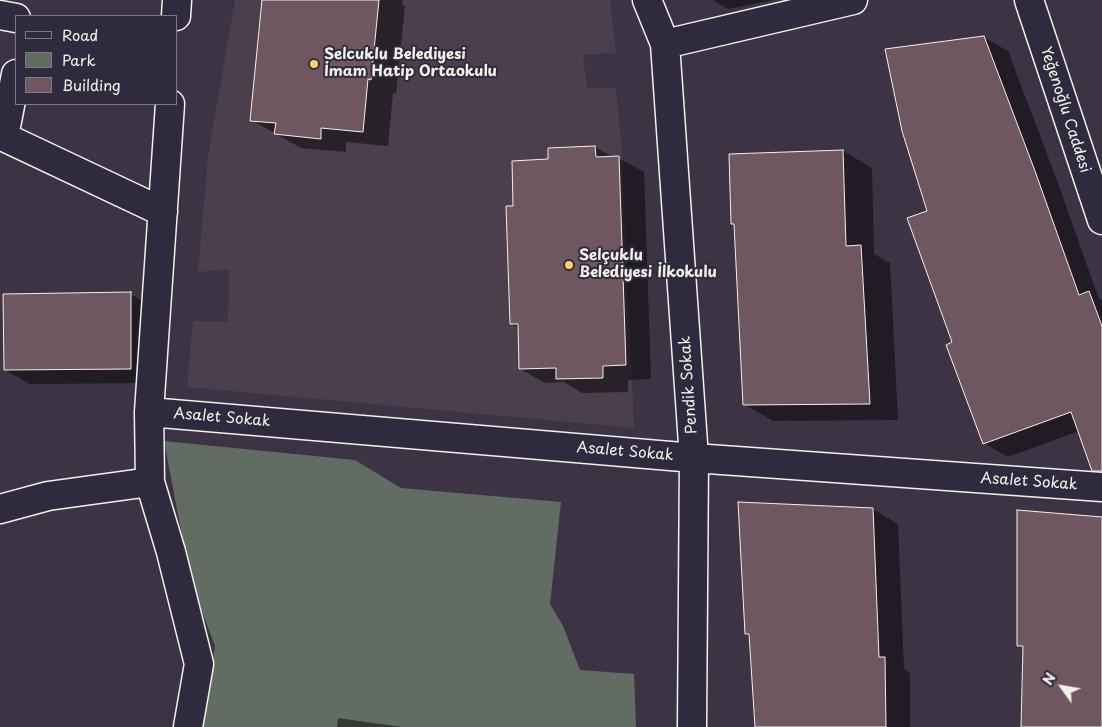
<!DOCTYPE html>
<meta charset="utf-8">
<style>
body{margin:0}
#map{position:relative;width:1102px;height:727px;overflow:hidden;background:#3c3344;font-family:"Playpen Sans",sans-serif}
canvas{display:block}
.legend{position:absolute;left:15px;top:15px;width:162px;height:90px;box-sizing:border-box;background:#2f2a3d;border:1px solid #7e7a81;margin:0;padding:6px 9px;list-style:none;font-size:15px;color:#f4f1e8}
.legend li{display:flex;align-items:center;gap:10px;height:25px}
.legend b{width:25px;border:1px solid #7e7a81}
.north{position:absolute;left:1037px;top:662px;width:50px;height:50px;-webkit-text-stroke:4px #2f2a3d;paint-order:stroke;rotate:302deg;font-size:14px;font-weight:700;line-height:20px;text-align:center;color:#f4f1e8}
.north::after{content:'';display:block;margin:auto;width:18px;height:22px;background:#f4f1e8;clip-path:polygon(50% 0,100% 100%,50% 72%,0 100%)}
</style>
<div id="map">
<canvas width="1102" height="727"></canvas>
<ul class="legend">
<li><b style="height:6px;background:#2f2a3d"></b>Road</li>
<li><b style="height:14px;background:#616d62"></b>Park</li>
<li><b style="height:14px;background:#6f5762"></b>Building</li>
</ul>
<div class="north">N</div>
</div>
<script>
const ctx = document.querySelector('canvas').getContext('2d');
ctx.lineJoin = 'round';
function paint(path, color) { ctx.fillStyle = color; ctx.fill(path, 'evenodd'); }
const toPath = rows => new Path2D(rows.map(r => 'M' + r).join(''));
function trace(path, color, width, dash) { ctx.strokeStyle = color; ctx.lineWidth = width; ctx.lineCap = dash ? 'butt' : 'round'; ctx.setLineDash(dash || []); ctx.stroke(path); }
function label(font, color, halo, rows, align = 'center') {
  ctx.font = font + ' "Playpen Sans",sans-serif'; ctx.lineWidth = 4; ctx.setLineDash([]); ctx.textBaseline = 'middle'; ctx.strokeStyle = halo; ctx.fillStyle = color; for (const [text, x, y, turn = 0] of rows) {
    ctx.save(); ctx.translate(x, y); ctx.rotate((+turn || 0) * Math.PI / 180); ctx.textAlign = isNaN(turn) ? turn : align; if (halo) ctx.strokeText(text, 0, 0); ctx.fillText(text, 0, 0); ctx.restore();
  }
}
paint(toPath([
 [235,0,610,0,616,53,583,55,587,88,616,88,622,155,634,428,187,387,193,321,228,322,229,269,198,272,208,156]
]), '#4b3e4d');
paint(toPath([
 [164,441,355,460,401,488,561,502,550,604,563,626,580,670,634,674,636,727,203,727,215,646,191,583]
]), '#616d62');
paint(toPath([
 [263,0,403,0,402,5,405,6,396,94,393,93,388,146,346,142,346,152,301,148,251,120],
 [713,0,773,0,728,9],
 [983,37,1008,51,1059,186,1099,299,1102,300,1102,453,1079,431,1008,457,984,443,954,343,928,211],
 [595,147,614,158,618,158,644,172,651,379,628,380,628,392,582,393,564,382,545,383,520,369,519,328,511,324,515,207,550,160],
 [843,151,872,168,874,254,890,263,898,420,773,421,744,404,735,225],
 [130,294,156,308,156,383,30,384,5,370],
 [873,509,898,524,904,669,910,673,910,727,756,727,750,636,746,634],
 [338,718,402,727,337,727]
]), '#0007');
const building = toPath([
 [262,0,379,0,371,80,368,79,363,132,321,128,321,139,274,134,276,123,250,121,262,0],
 [984,36,1035,171,1079,295,1089,291,1102,326,1102,471,1092,471,1071,412,983,444,946,345,952,342,907,218,927,211,902,131,885,49,984,36],
 [595,146,596,157,619,156,626,365,603,366,603,378,556,379,556,368,519,369,518,324,510,324,506,206,513,206,512,161,548,159,548,148,595,146],
 [843,150,846,246,861,245,870,404,743,405,734,224,731,224,729,154,843,150],
 [131,292,131,369,4,370,3,294,131,292],
 [738,502,873,508,879,657,885,657,886,727,755,727,749,634,745,634,738,502],
 [1017,510,1102,517,1102,727,1021,727,1023,646,1017,646,1017,510]
]);
paint(building, '#6f5762');
trace(building, '#f4f1e8', 1);
const minor = toPath([
 [647,0,665,44,694,458,692,727],
 [0,15,16,18],
 [176,16,177,0],
 [665,44,853,0],
 [16,74,4,137,163,212],
 [170,104,149,412,150,482,171,552,199,664,188,727],
 [149,412,694,458,1102,487],
 [0,509,48,496,150,482]
]);
const tertiary = toPath([
 [1029,0,1102,220]
]);
trace(minor, '#f4f1e8', 31);
trace(tertiary, '#f4f1e8', 31);
trace(minor, '#2f2a3d', 28);
trace(tertiary, '#2f2a3d', 28);
for (const [x, y, r, color] of [
 [314,64,5,"#ffd166"],
 [569,265,5,"#ffd166"]
]) { const dot = new Path2D(); dot.arc(x, y, r, 0, 2 * Math.PI); ctx.fillStyle = color; ctx.fill(dot); trace(dot, '#2f2a3d', 2); }
label('bold 15px', '#f4f1e8', '#2f2a3d', [
 ["Selcuklu Belediyesi",324,55],
 ["İmam Hatip Ortaokulu",324,72],
 ["Selçuklu",579,256],
 ["Belediyesi İlkokulu",579,273]
], 'left');
label('15px', '#f4f1e8', '#2f2a3d', [
 ["Yeğenoğlu Caddesi",1065,110,72],
 ["Pendik Sokak",689,385,-94],
 ["Asalet Sokak",222,418,5],
 ["Asalet Sokak",625,452,5],
 ["Asalet Sokak",1029,482,4]
]);
</script>
